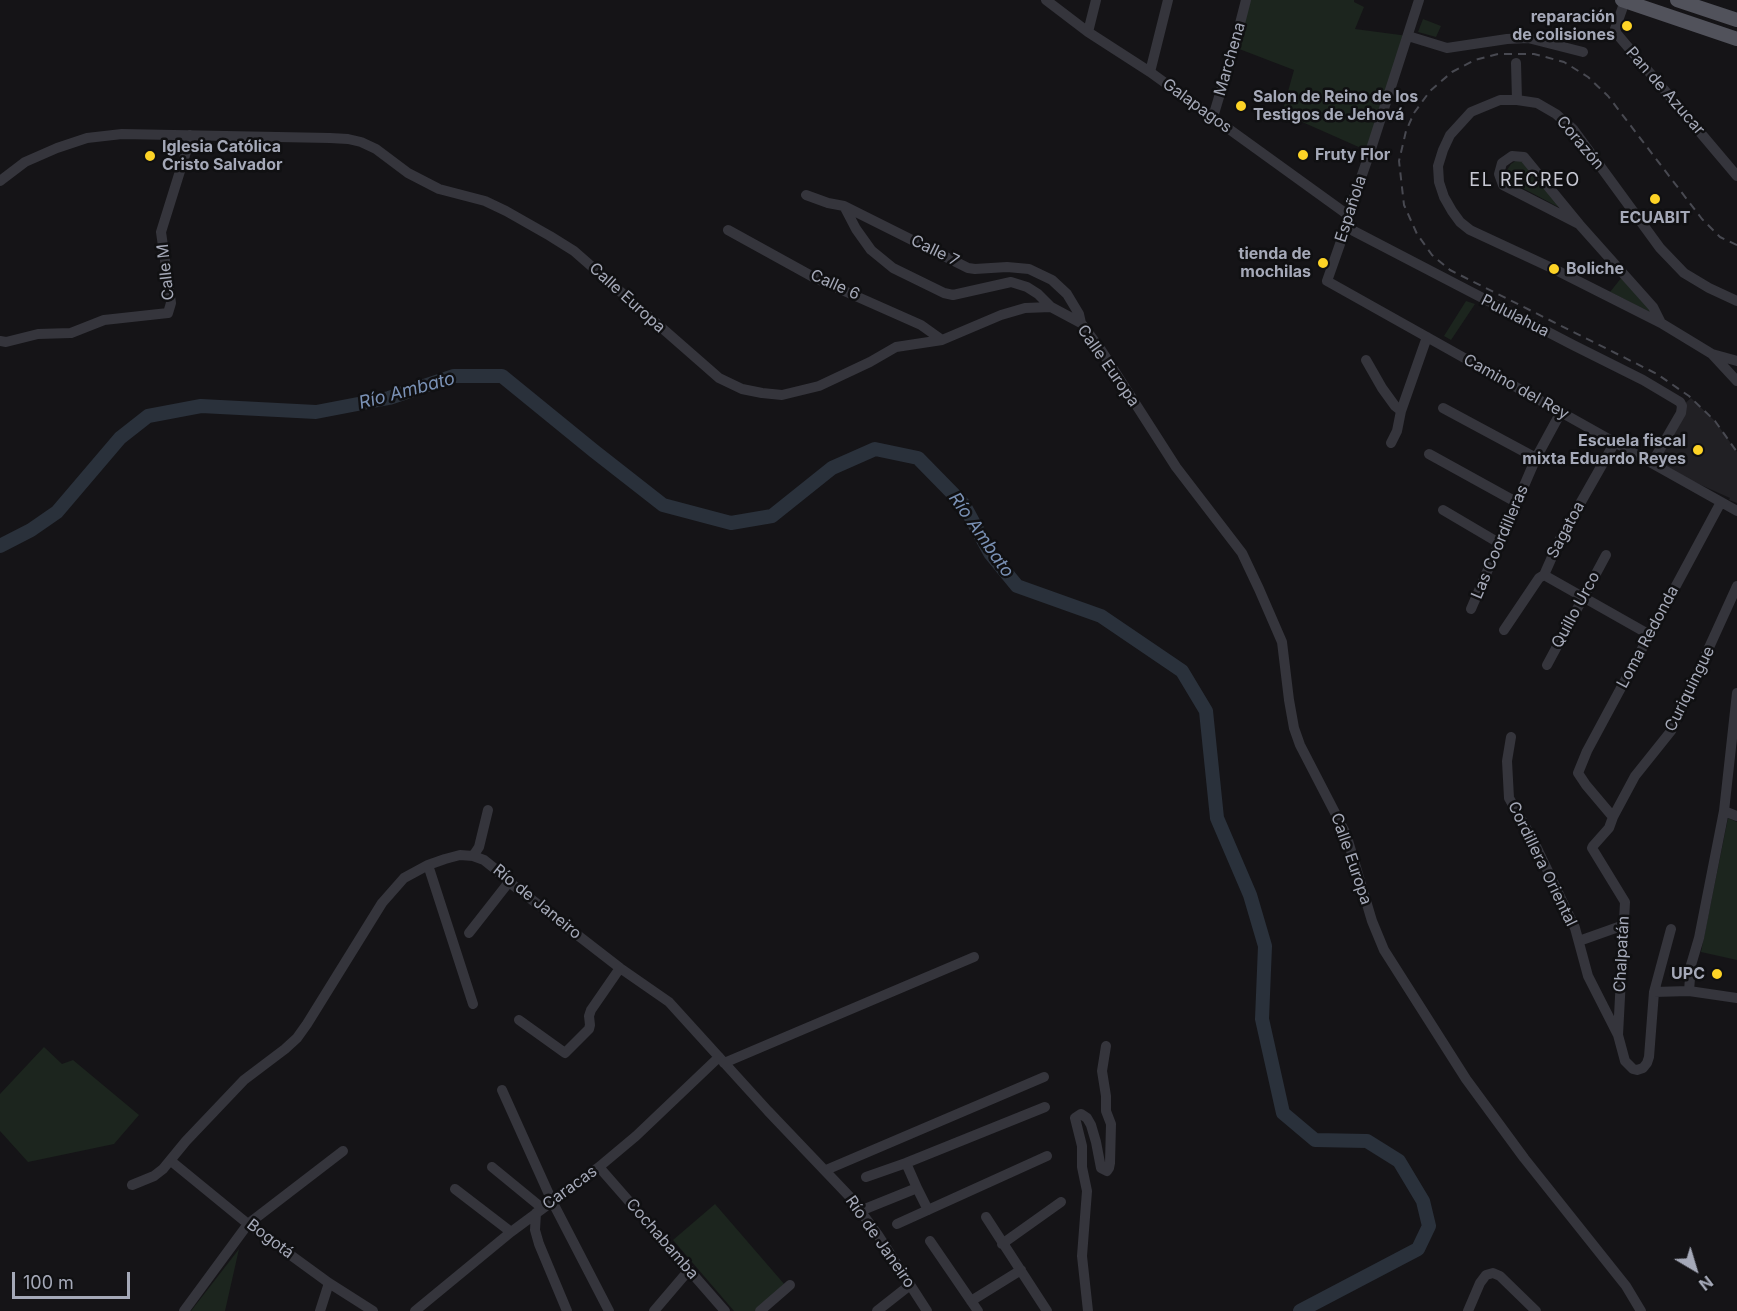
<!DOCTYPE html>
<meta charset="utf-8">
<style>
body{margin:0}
#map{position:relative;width:1737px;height:1311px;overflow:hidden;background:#151417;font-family:Inter,sans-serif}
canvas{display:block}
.north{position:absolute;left:1665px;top:1239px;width:60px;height:60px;-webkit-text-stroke:4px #101012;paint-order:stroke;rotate:142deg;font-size:16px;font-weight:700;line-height:24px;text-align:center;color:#a5a9b8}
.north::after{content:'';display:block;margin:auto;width:21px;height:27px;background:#a5a9b8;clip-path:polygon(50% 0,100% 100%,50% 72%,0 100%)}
.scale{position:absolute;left:12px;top:1272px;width:118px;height:27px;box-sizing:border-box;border:3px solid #a5a9b8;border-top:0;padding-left:8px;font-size:18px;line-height:21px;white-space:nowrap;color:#a5a9b8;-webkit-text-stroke:4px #101012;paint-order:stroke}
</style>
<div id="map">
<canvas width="1737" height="1311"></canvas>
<div class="north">N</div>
<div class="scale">100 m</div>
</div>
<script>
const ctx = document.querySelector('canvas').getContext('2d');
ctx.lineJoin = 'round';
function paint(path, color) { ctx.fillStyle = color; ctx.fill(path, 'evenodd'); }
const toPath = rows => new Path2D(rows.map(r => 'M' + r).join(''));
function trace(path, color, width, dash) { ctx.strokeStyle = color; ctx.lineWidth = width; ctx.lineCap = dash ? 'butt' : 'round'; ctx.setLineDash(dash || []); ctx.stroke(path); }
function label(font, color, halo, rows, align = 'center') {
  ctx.font = font + ' Inter,sans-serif'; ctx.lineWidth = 5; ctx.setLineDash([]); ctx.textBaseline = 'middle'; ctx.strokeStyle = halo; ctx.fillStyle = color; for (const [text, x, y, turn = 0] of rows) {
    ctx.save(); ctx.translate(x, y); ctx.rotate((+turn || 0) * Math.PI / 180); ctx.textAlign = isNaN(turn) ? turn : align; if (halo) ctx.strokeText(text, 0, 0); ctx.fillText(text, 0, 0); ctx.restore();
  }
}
paint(toPath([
 [1691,398,1715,421,1737,452,1737,503,1729,500,1730,498,1652,463,1682,406]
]), '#212024');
paint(toPath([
 [1247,0,1354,0,1354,2,1364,7,1355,29,1408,36,1370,152,1282,113,1294,70,1234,47],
 [1423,19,1441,26,1436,37,1418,32],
 [1517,160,1524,162,1564,210,1511,182,1508,178,1507,170,1511,164],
 [1622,277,1652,310,1650,312,1610,292],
 [1466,301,1475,304,1451,340,1444,336],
 [1728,818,1737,822,1737,960,1701,952],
 [44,1047,62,1064,73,1060,139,1115,114,1144,28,1162,0,1131,0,1094],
 [715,1204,785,1285,755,1311,734,1311,673,1240],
 [239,1249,225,1311,191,1311]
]), '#1c251e');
trace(toPath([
 [0,546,31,530,57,512,120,438,148,416,201,406,316,412,389,398,454,376,502,376,594,451,663,505,731,523,772,516,832,468,875,449,918,458,964,505,990,553,1017,586,1101,616,1182,671,1206,711,1217,818,1250,895,1265,946,1262,1019,1283,1113,1315,1140,1367,1141,1399,1161,1423,1201,1429,1226,1418,1249,1300,1311]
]), '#2a313b', 14);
trace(toPath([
 [1046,0,1088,32,1150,72,1348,215],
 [1419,0,1370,152,1348,215,1346,227,1327,281,1737,511],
 [1625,1,1615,29,1617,34,1737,176],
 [1088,32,1096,0],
 [1408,36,1447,48,1507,39,1528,38,1583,52],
 [1516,63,1517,100],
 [1150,72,1168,0],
 [1213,117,1234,47,1246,0],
 [0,181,25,162,57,148,87,138,122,134,330,138,348,139,361,142,376,149,408,173,439,189,485,201,506,211,550,236,574,251,719,378,742,389,762,393,782,395,819,386,870,362,896,347,942,340,1001,315,1025,308,1051,307,1081,323,1101,350,1176,467,1242,553,1259,589,1282,642,1289,700,1294,728,1300,745,1346,834,1372,921,1384,950,1466,1079,1524,1158,1626,1286,1641,1311],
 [806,195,828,203,844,206,968,268,975,269,1007,267,1029,269,1052,280,1067,294,1079,314,1081,323],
 [844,206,856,229,871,250,893,268,944,293,953,295,1011,282,1027,287,1038,294,1051,307],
 [1579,224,1524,157,1512,156,1502,163,1499,174,1503,185,1579,224,1653,307,1661,323],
 [1346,227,1573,345,1643,380,1680,402,1682,406,1681,413,1652,463],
 [728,230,815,278,921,325,942,340],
 [1737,301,1709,288,1684,273,1660,248,1573,129,1556,114,1537,103,1517,100,1500,100,1471,112,1450,135,1443,150,1438,166,1439,182,1444,197,1452,211,1460,222,1470,230,1554,269,1661,323,1712,354,1737,361],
 [0,341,6,342,38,334,71,333,104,320,168,313,171,303,161,232,186,152,190,135],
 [1712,354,1737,381],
 [1366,360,1382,388,1395,406,1401,411,1427,337],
 [1443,408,1536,458],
 [1391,443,1397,431,1401,411],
 [1429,454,1516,502],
 [1443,510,1499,543],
 [1544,575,1650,635],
 [1471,609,1536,458,1561,412],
 [1504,630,1539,578,1544,575,1560,539,1615,442],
 [1547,665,1606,555],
 [1511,737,1507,761,1509,798,1534,842,1575,928,1588,976,1618,1035,1625,1061,1633,1069,1637,1070,1643,1068,1647,1063,1649,1057,1654,992,1671,929],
 [1724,811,1737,816],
 [1613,817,1586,785,1578,773,1587,751,1721,502],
 [473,856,479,847,488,810],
 [428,865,473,1004],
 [469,933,509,882],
 [1579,941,1624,925],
 [1689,991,1691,965,1699,938,1724,811,1737,693],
 [1654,992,1689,991,1737,998],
 [519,1020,565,1053,589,1029,590,1025,589,1016,591,1010,620,968],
 [1618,1035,1625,902,1592,848,1593,846,1609,828,1613,817,1635,776,1671,731,1737,586],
 [724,1063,974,957],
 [502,1090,552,1201,609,1311],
 [171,1161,248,1224,329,1283,373,1311],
 [492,1167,542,1208],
 [599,1167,725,1311],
 [826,1170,1044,1077],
 [866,1177,906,1163,1045,1107],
 [132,1185,154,1176,163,1169,186,1141,244,1080,285,1049,297,1038,307,1024,382,903,404,878,428,865,445,859,460,855,473,856,484,860,494,868,509,882,620,968,669,1002,768,1111,850,1197,878,1235,927,1311],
 [917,1188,928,1210],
 [455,1189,511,1232],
 [860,1211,917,1188,906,1163],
 [536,1213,535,1230,539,1244,567,1311],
 [986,1217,1047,1311],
 [897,1224,1047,1156],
 [930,1241,978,1311],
 [1002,1244,1061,1202],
 [971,1301,1021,1270],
 [184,1311,248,1224,343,1151],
 [320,1311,329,1283],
 [415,1311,511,1232,599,1167,636,1136,719,1057],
 [654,1311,689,1270],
 [760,1311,790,1285],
 [877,1311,910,1285],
 [1088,1311,1082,1256,1087,1191,1082,1167,1082,1146,1075,1118,1081,1114,1087,1118,1091,1125,1096,1142,1101,1168,1107,1171,1109,1168,1110,1163,1111,1124,1106,1111,1106,1096,1102,1071,1106,1046],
 [1468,1311,1480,1283,1486,1275,1493,1273,1500,1276,1536,1311]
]), '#35353c', 10);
trace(toPath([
 [1622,0,1737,39],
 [1677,0,1737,20]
]), '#51525b', 14);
trace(toPath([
 [1737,245,1720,237,1702,219,1608,96,1588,77,1564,62,1534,54,1498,54,1475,60,1452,72,1430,91,1414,113,1406,131,1399,161,1404,205,1417,234,1432,255,1450,270,1657,374,1689,396,1715,421,1737,452]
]), '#484951', 2, [8, 6]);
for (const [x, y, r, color] of [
 [1627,26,6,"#fdd326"],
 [1241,106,6,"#fdd326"],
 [1303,155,6,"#fdd326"],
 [150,156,6,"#fdd326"],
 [1655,199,6,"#fdd326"],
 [1323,263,6,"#fdd326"],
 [1554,269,6,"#fdd326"],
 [1698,450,6,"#fdd326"],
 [1717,974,6,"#fdd326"]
]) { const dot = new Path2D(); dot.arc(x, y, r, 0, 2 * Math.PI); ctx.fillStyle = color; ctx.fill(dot); trace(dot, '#101012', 2); }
label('bold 16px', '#a5a9b8', '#101012', [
 ["reparación",1615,17],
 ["de colisiones",1615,35],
 ["Salon de Reino de los",1253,97,"left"],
 ["Testigos de Jehová",1253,115,"left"],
 ["Iglesia Católica",162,147,"left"],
 ["Cristo Salvador",162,165,"left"],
 ["Fruty Flor",1315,155,"left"],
 ["ECUABIT",1655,218,"center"],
 ["tienda de",1311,254],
 ["mochilas",1311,272],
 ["Boliche",1566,269,"left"],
 ["Escuela fiscal",1686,441],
 ["mixta Eduardo Reyes",1686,459],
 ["UPC",1705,974]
], 'right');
label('16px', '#a5a9b8', '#101012', [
 ["Marchena",1230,59,-74],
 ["Pan de Azucar",1665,91,49],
 ["Galapagos",1197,106,36],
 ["Corazón",1580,143,50],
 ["Española",1351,209,-72],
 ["Calle 7",935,251,26],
 ["Calle M",166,272,-96],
 ["Calle 6",835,285,24],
 ["Calle Europa",627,298,42],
 ["Pululahua",1515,316,27],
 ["Calle Europa",1108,366,55],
 ["Camino del Rey",1516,387,29],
 ["Sagatoa",1566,530,-62],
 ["Las Coordilleras",1500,542,-67],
 ["Quillo Urco",1576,610,-62],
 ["Loma Redonda",1648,637,-62],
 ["Curiquingue",1690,689,-64],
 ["Calle Europa",1351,859,71],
 ["Cordillera Oriental",1542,864,64],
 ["Río de Janeiro",537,902,39],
 ["Chalpatán",1622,954,-87],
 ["Caracas",570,1188,-36],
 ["Bogotá",270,1239,37],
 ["Cochabamba",662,1239,49],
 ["Río de Janeiro",880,1242,55]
]);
ctx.letterSpacing = '1.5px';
label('18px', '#c7c8d3', '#101012', [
 ["EL RECREO",1525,181]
]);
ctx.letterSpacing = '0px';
label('italic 18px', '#7a91b5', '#101012', [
 ["Río Ambato",407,391,-15],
 ["Río Ambato",981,535,55]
]);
</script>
